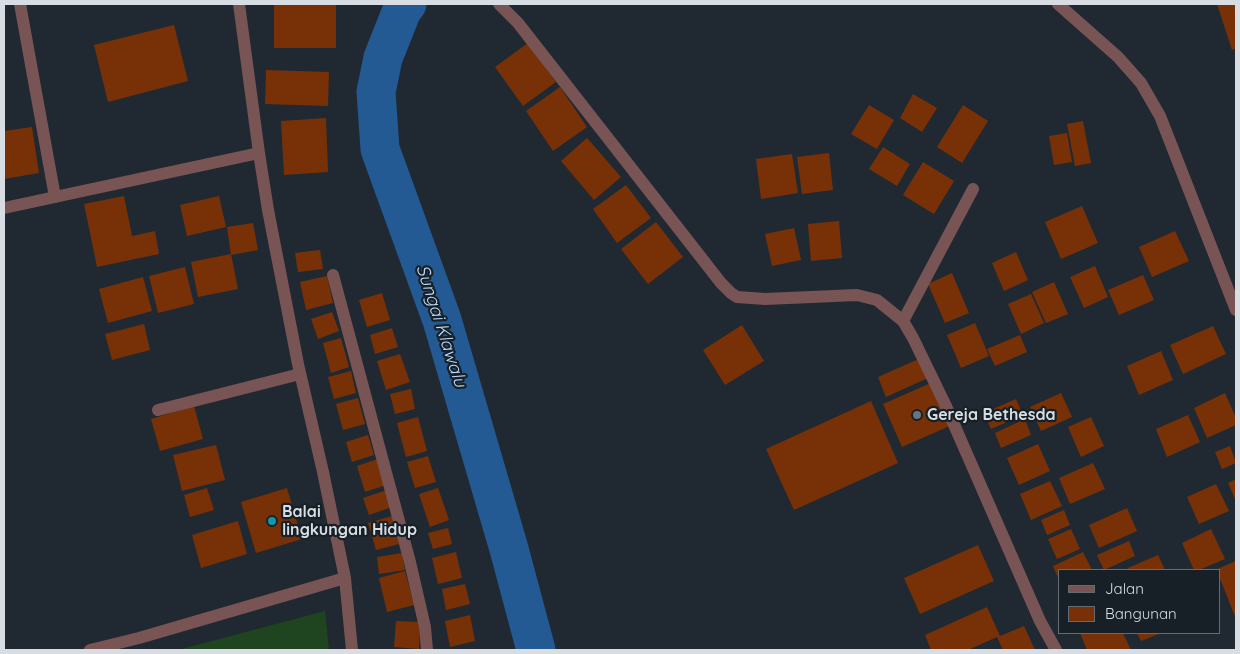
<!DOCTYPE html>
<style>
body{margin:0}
#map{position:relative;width:1240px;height:654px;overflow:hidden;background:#202931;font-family:Quicksand,sans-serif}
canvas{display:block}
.frame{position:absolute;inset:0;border:5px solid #d7dde3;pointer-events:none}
.legend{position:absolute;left:1058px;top:569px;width:162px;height:65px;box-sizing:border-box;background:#172027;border:1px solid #646c72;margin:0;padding:6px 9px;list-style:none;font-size:15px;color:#d7dde3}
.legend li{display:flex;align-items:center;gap:10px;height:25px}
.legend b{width:25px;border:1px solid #646c72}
</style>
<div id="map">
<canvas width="1240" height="654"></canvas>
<div class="frame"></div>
<ul class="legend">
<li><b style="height:6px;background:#795455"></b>Jalan</li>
<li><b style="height:14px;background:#783107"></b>Bangunan</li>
</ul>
</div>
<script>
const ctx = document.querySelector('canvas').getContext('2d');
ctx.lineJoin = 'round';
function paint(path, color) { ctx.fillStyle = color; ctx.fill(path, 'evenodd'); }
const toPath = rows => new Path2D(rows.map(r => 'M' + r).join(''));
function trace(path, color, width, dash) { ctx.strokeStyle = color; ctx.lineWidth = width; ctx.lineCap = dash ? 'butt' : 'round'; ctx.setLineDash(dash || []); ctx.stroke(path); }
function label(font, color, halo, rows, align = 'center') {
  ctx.font = font + ' Quicksand,sans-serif'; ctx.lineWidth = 4.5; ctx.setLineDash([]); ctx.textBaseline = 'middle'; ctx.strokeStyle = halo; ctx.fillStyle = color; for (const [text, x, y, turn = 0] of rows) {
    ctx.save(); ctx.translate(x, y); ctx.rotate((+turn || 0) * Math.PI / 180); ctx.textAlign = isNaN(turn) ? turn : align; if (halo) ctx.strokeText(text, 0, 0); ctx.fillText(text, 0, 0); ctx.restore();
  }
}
paint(toPath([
 [325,611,329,650,178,650]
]), '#1e4520');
trace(toPath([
 [407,4,402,10,383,58,376,92,380,149,442,320,509,549,536,650]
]), '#235a94', 39);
paint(toPath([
 [274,4,336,4,336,48,274,48],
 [1217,4,1236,4,1236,48,1232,50],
 [174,25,188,81,108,102,94,45],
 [528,43,556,82,523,106,495,67],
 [266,70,329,72,328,106,265,104],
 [560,87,587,127,553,151,526,111],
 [913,94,937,108,922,132,900,118],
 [869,105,894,120,877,149,851,134],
 [963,105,988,121,962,163,937,147],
 [326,118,328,172,284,175,281,121],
 [1083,121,1091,163,1075,166,1067,124],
 [32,127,39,173,4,179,4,131],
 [1067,133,1072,162,1054,165,1049,136],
 [587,138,621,177,594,200,561,161],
 [883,147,910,164,897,186,869,169],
 [829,153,833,190,802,194,797,157],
 [792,154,798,193,761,199,756,159],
 [923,162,954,181,934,214,903,195],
 [626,185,651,218,617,243,593,209],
 [124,196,132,236,155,231,159,254,97,267,84,204],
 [219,196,226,227,187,236,180,205],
 [1082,206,1098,243,1061,259,1045,222],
 [839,221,842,258,811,261,808,224],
 [656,222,683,257,648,284,621,249],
 [253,223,258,250,231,255,227,227],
 [794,228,801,260,772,266,765,234],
 [1175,231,1189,261,1152,277,1139,247],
 [320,250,323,269,298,272,295,253],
 [1016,252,1028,280,1004,291,992,263],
 [231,254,238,289,198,297,191,262],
 [1095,266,1108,297,1084,308,1070,277],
 [185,267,194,304,158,313,149,276],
 [952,273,969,313,945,323,928,284],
 [1143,275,1154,300,1119,315,1108,290],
 [327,276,333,303,306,310,300,282],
 [143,277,152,311,108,323,99,289],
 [1054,282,1068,314,1046,323,1032,292],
 [382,293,390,320,367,327,359,300],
 [1031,294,1044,323,1021,334,1008,304],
 [332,312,339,331,318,339,311,319],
 [975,323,989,356,961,368,947,335],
 [144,324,150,350,112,360,105,334],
 [742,325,764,361,725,385,703,350],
 [1213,326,1226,354,1183,374,1170,345],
 [392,328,398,347,375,354,370,335],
 [1020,335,1027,352,995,366,987,349],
 [341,338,349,367,331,373,323,343],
 [1161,351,1173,380,1139,395,1127,366],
 [400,354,410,382,386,390,377,361],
 [921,358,930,377,886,397,878,377],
 [351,371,356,393,334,399,328,377],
 [933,382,952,425,902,447,883,404],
 [411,389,415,409,395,414,390,394],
 [1061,393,1072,417,1041,431,1030,407],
 [1225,393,1236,418,1236,425,1207,438,1194,408],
 [358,398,365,424,343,430,336,404],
 [1016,399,1023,415,991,429,984,413],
 [871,401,898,463,794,510,766,449],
 [194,406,203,439,160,451,151,419],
 [1188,415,1200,442,1167,457,1156,429],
 [418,417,427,451,406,457,397,423],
 [1091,417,1104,446,1081,457,1068,427],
 [1025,419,1031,435,1001,448,995,433],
 [368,435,374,455,352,462,346,442],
 [1038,444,1050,471,1019,485,1007,458],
 [216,445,225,480,182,491,173,455],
 [1230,446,1236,463,1222,469,1215,452],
 [428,456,436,482,415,488,407,462],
 [378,459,386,485,365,492,357,466],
 [1093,463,1105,489,1070,504,1059,478],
 [1236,479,1236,501,1228,483],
 [1050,481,1062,506,1031,520,1020,494],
 [1216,484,1229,511,1199,524,1187,497],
 [207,488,214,510,190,517,184,495],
 [287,488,302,539,256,553,241,502],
 [438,488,449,520,430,527,419,494],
 [387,490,392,507,369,515,363,498],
 [1127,508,1137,531,1099,548,1089,525],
 [1064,510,1070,525,1047,535,1041,520],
 [392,516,399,544,376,550,368,523],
 [238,521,247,554,201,568,192,535],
 [448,528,452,544,433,549,428,533],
 [1071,529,1080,549,1057,559,1048,539],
 [1211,529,1225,559,1199,570,1194,570,1182,543],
 [1129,541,1135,556,1104,570,1097,555],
 [978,545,994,581,920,614,904,578],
 [456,552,462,578,438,584,432,558],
 [1083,552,1092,570,1059,570,1059,580,1053,566],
 [402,553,405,570,379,574,377,557],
 [1158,555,1165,570,1129,570,1128,568],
 [1236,561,1236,619,1219,576,1219,570,1215,570],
 [405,571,414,605,387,612,379,578],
 [465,584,470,604,446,610,442,589],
 [987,607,1000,636,1024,626,1035,650,1003,650,997,637,968,650,931,650,925,635],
 [470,615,475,641,450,647,445,621],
 [396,621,420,622,419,649,394,647],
 [1080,633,1123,633,1131,650,1087,650],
 [1137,633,1161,633,1141,641]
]), '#783107');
trace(toPath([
 [20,4,55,197],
 [239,4,259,153,268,210,298,364,323,472,345,578,352,650],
 [499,4,518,23,721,283,731,293,737,297,765,299,857,295,877,300,903,321,913,338,945,404,1040,621,1056,650],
 [1058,4,1118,57,1141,83,1160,116,1236,310],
 [4,208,259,153],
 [333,275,410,562,425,627,427,650],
 [903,321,973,189],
 [158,410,300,374],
 [90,650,139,638,345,578]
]), '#795455', 12);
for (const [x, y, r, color] of [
 [917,415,5,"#6b7280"],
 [272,521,5,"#0f9aa8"]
]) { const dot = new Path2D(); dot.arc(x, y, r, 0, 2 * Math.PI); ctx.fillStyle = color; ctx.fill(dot); trace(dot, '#172027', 2); }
label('bold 16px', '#d7dde3', '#172027', [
 ["Gereja Bethesda",927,415],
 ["Balai",282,512],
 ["lingkungan Hidup",282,530]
], 'left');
label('italic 18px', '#bddafb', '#172027', [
 ["Sungai Klawalu",441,326,72]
]);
</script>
